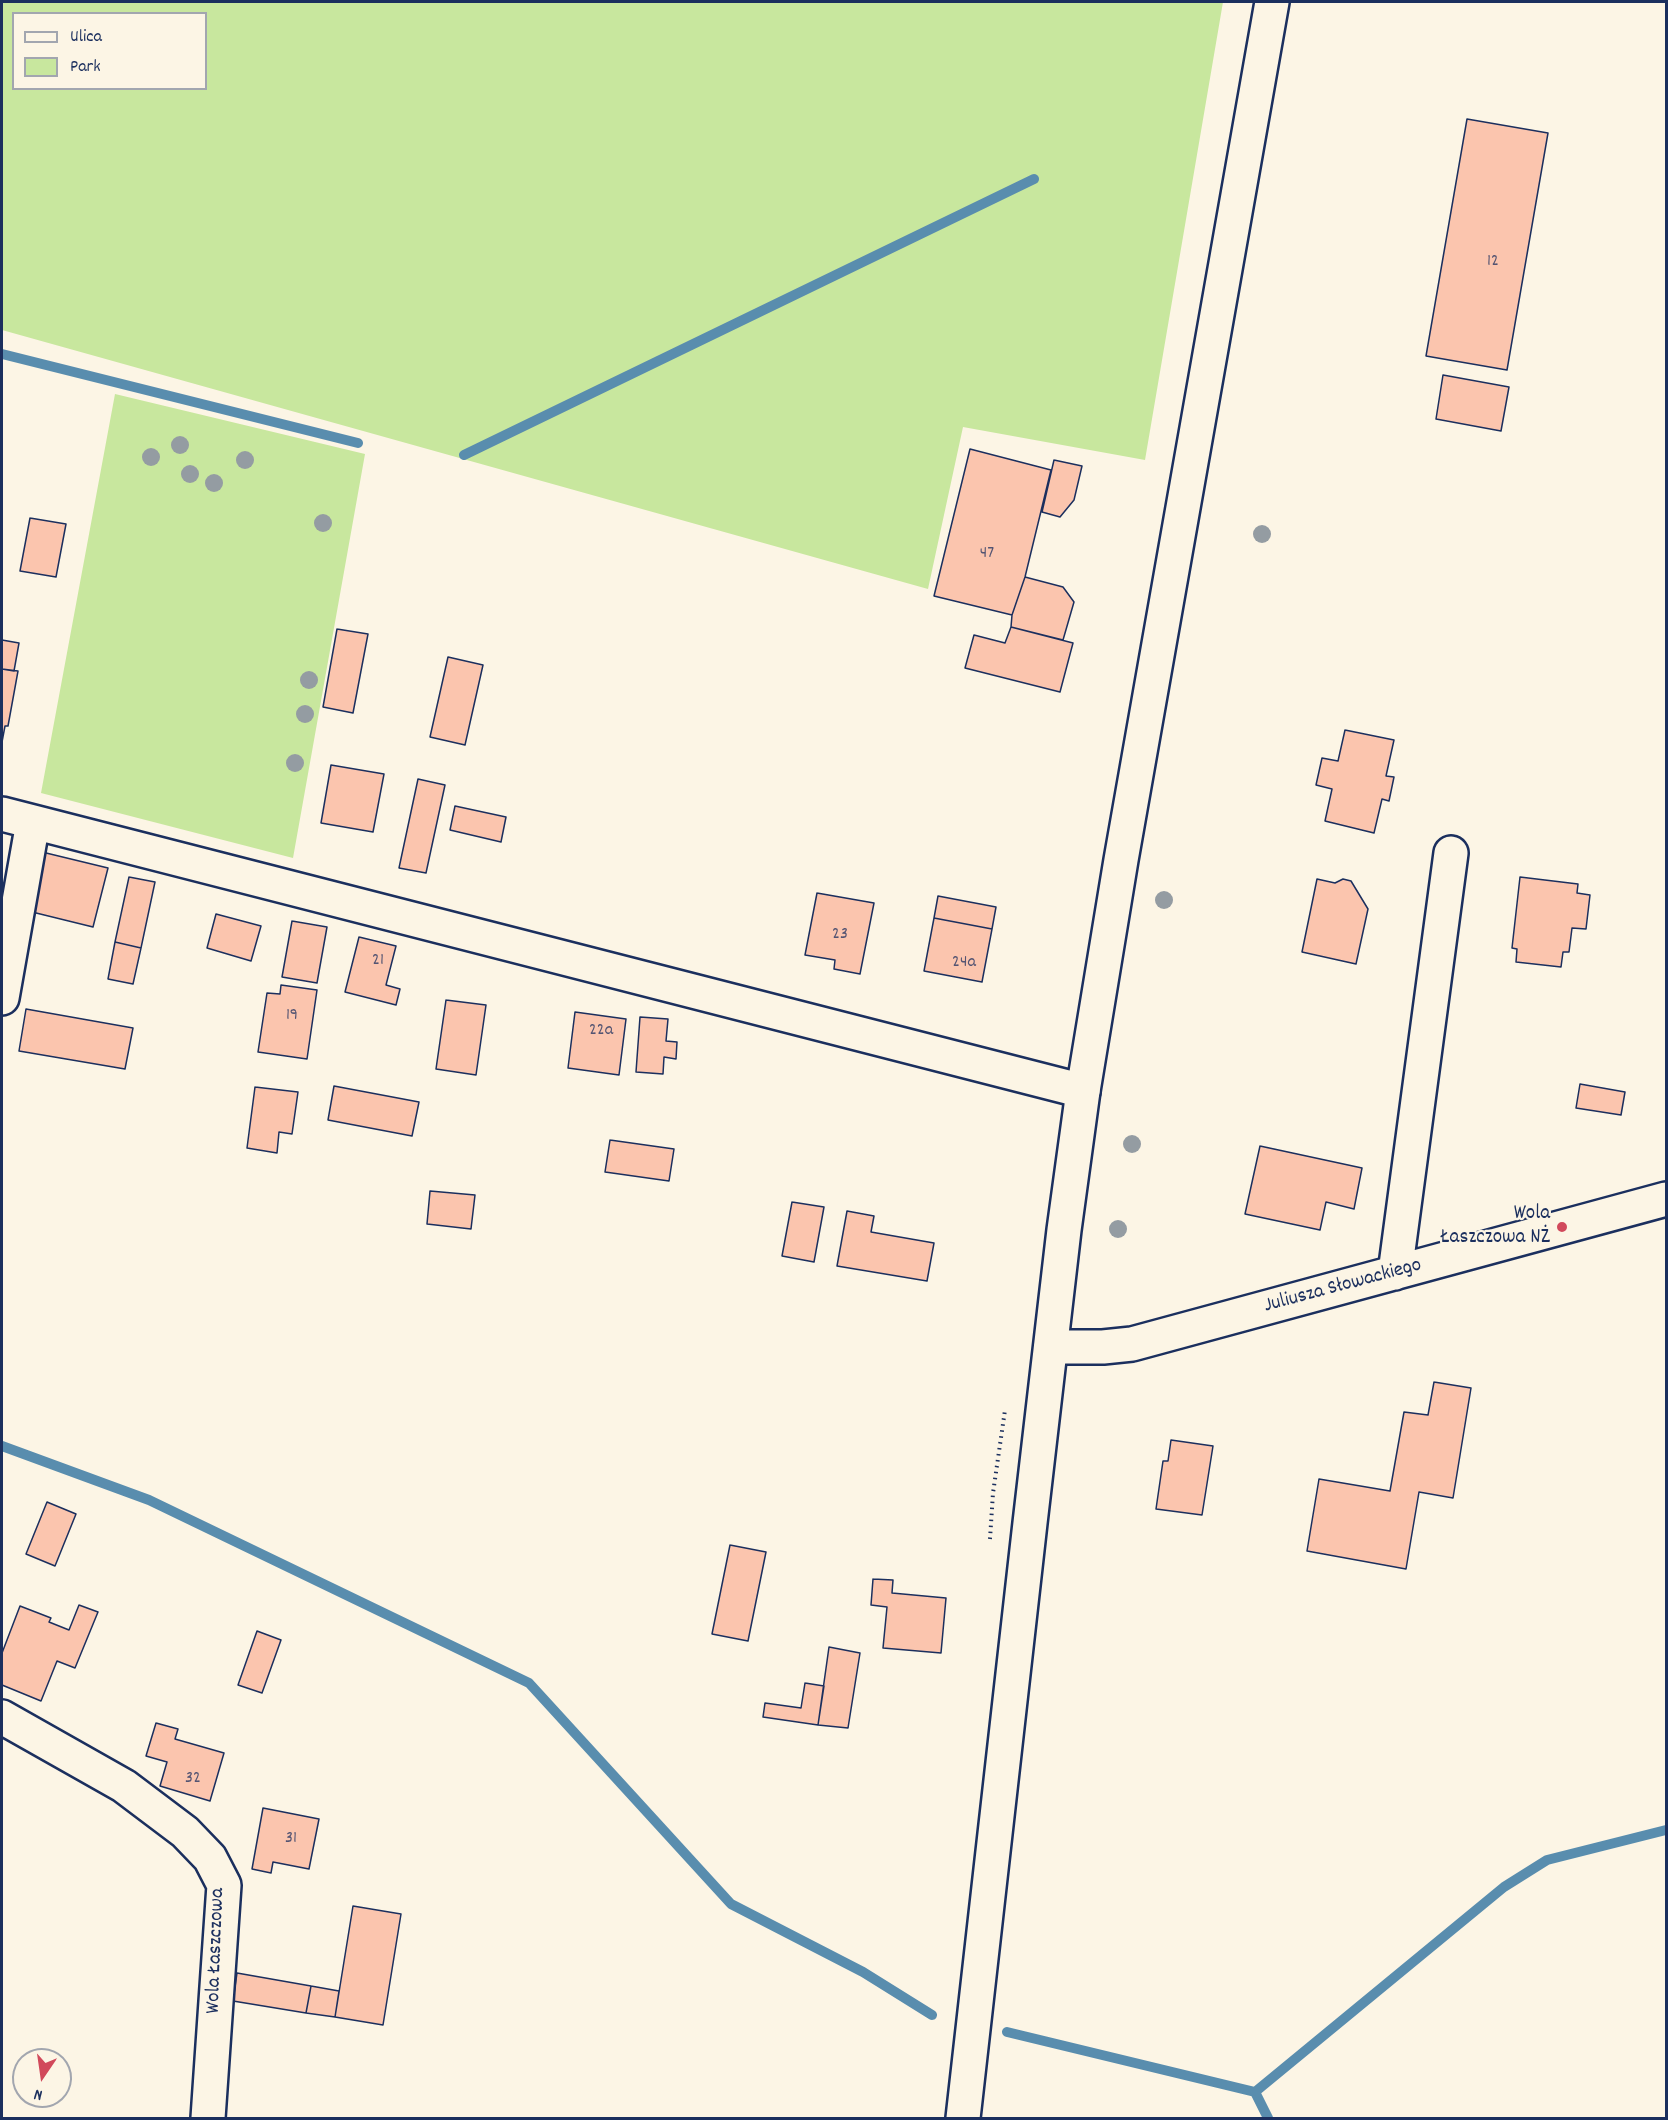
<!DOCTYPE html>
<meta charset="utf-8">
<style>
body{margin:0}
#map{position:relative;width:1668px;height:2120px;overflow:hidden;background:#fcf5e5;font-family:Dekko,sans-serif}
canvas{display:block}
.frame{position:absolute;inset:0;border:3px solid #1b2f5e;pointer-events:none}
.legend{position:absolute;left:12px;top:12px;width:195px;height:78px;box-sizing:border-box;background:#fcf5e5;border:2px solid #a2a6af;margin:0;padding:8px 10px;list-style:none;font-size:18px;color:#1b2f5e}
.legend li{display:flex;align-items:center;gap:12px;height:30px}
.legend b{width:30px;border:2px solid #a2a6af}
.north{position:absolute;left:12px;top:2048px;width:60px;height:60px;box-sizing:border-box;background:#fcf5e5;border:2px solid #a2a6af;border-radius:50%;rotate:193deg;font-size:16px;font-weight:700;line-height:24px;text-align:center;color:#1b2f5e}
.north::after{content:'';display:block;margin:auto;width:21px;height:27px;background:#d1495b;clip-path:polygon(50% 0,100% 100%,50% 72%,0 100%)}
</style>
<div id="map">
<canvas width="1668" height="2120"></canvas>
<div class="frame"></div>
<ul class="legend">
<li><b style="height:8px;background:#fcf5e5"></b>Ulica</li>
<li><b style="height:16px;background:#c8e79e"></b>Park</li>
</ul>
<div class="north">N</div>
</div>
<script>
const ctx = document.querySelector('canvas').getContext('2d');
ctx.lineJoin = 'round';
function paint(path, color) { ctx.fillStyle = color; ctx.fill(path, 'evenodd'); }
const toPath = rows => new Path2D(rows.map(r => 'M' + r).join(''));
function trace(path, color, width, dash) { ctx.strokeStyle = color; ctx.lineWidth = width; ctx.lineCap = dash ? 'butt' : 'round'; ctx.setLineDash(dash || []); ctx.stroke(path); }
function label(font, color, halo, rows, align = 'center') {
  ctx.font = font + ' Dekko,sans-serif'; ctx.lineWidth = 4.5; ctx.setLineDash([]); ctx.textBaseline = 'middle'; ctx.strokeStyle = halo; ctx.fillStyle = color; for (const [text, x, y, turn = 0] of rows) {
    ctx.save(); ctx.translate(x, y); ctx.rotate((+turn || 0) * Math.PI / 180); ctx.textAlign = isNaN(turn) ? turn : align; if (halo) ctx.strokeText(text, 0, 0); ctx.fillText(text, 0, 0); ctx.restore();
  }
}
paint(toPath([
 [2,2,1223,2,1145,460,963,427,928,589,2,330],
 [14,14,206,14,206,88,14,88],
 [115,394,365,454,293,858,41,793]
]), '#c8e79e');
trace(toPath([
 [2,354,358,443],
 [464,455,1034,179],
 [2,1446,149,1500,529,1683,731,1904,863,1972,932,2015],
 [1007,2032,1255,2092,1268,2118],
 [1255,2092,1504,1887,1547,1860,1666,1830]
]), '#598dae', 10);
const building = toPath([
 [1467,119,1548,133,1507,370,1426,356,1467,119],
 [1443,375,1509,387,1501,431,1436,419,1443,375],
 [970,449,1051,470,1025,577,1012,615,934,596,970,449],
 [1054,460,1082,466,1074,500,1060,517,1042,512,1054,460],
 [30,518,66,524,56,577,20,571,30,518],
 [1025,577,1063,587,1074,602,1063,640,1011,627,1012,615,1025,577],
 [1011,627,1073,643,1060,692,965,668,974,635,1005,643,1011,627],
 [337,629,368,634,353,713,323,707,337,629],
 [2,640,19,643,14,671,2,669,2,640],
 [448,657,483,665,465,745,430,737,448,657],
 [2,669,18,671,8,726,5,726,2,742,2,669],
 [1345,730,1394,740,1386,776,1394,777,1389,801,1382,799,1374,833,1325,821,1332,789,1316,785,1322,758,1338,761,1345,730],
 [331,765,384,774,373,832,321,823,331,765],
 [418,779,445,785,426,873,399,868,418,779],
 [455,806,506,817,501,842,450,830,455,806],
 [42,852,108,868,93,927,28,911,42,852],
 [129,877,155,882,141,948,115,942,129,877],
 [1520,877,1578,884,1577,893,1590,895,1586,929,1572,928,1569,952,1563,952,1561,967,1516,962,1517,949,1512,948,1520,877],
 [1317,879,1335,883,1343,879,1351,881,1368,909,1356,964,1302,952,1317,879],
 [817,893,874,903,860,974,834,969,835,960,805,955,817,893],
 [938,896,996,907,992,929,934,918,938,896],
 [216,914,261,926,251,961,207,948,216,914],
 [934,918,992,929,982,982,924,971,934,918],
 [292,921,327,927,317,983,282,977,292,921],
 [359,937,396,946,386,985,400,989,396,1005,345,992,359,937],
 [115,942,141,948,133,984,108,979,115,942],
 [281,985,317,990,307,1059,258,1052,267,993,280,994,281,985],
 [446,1000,486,1005,476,1075,436,1069,446,1000],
 [26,1009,133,1028,125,1069,19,1051,26,1009],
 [575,1012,626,1019,619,1075,568,1068,575,1012],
 [640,1017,668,1019,666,1041,677,1042,676,1059,664,1057,663,1074,636,1072,640,1017],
 [1580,1084,1625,1092,1621,1115,1576,1108,1580,1084],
 [334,1086,419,1102,412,1136,328,1120,334,1086],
 [255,1087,298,1092,292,1134,279,1132,277,1153,247,1148,255,1087],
 [610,1140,674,1149,669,1181,605,1172,610,1140],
 [1260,1146,1362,1168,1354,1209,1326,1202,1320,1230,1245,1214,1260,1146],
 [430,1191,475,1195,471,1229,427,1224,430,1191],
 [792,1202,824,1207,814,1262,782,1256,792,1202],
 [847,1211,874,1216,871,1232,934,1243,927,1281,837,1266,847,1211],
 [1434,1382,1471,1388,1453,1498,1419,1492,1406,1569,1307,1551,1319,1479,1390,1491,1404,1412,1428,1415,1434,1382],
 [1171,1440,1213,1446,1202,1515,1156,1509,1163,1461,1168,1461,1171,1440],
 [47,1502,76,1514,55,1566,26,1554,47,1502],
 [730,1545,766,1552,748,1641,712,1634,730,1545],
 [873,1579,893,1580,892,1593,946,1598,941,1653,883,1648,887,1607,871,1605,873,1579],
 [79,1605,98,1612,75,1668,57,1661,41,1701,2,1685,2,1653,20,1606,51,1618,49,1622,69,1630,79,1605],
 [257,1631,281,1640,262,1693,238,1685,257,1631],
 [829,1647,860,1653,848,1728,818,1725,829,1647],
 [805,1683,824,1686,818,1725,763,1717,765,1703,801,1708,805,1683],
 [156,1723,178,1729,175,1739,224,1753,210,1801,160,1786,167,1762,146,1756,156,1723],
 [263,1808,319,1819,309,1869,273,1862,271,1873,252,1869,263,1808],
 [353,1906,401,1914,383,2025,335,2017,353,1906],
 [237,1973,311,1986,306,2013,233,2001,237,1973],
 [311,1986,339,1991,335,2017,306,2013,311,1986]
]);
paint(building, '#fbc5ae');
trace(building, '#1b2f5e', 1.5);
const minor = toPath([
 [2,814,1083,1091],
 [2,998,33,822],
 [1395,1273,1451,853],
 [1051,1347,1103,1347,1132,1344,1666,1199],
 [2,1717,124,1786,185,1832,210,1858,224,1885,208,2118]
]);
const secondary = toPath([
 [963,2118,1030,1523,1064,1230,1083,1091,1121,860,1272,2]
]);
trace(minor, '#1b2f5e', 38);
trace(secondary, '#1b2f5e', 38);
trace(toPath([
 [990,1539,993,1493,1005,1410]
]), '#1b2f5e', 4, [1.5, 4.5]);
trace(minor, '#fcf5e5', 33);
trace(secondary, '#fcf5e5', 33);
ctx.fillStyle = '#949ca2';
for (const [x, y] of [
 [180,445],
 [151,457],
 [245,460],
 [190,474],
 [214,483],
 [323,523],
 [1262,534],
 [309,680],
 [305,714],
 [295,763],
 [1164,900],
 [1132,1144],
 [1118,1229]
]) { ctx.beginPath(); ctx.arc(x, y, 9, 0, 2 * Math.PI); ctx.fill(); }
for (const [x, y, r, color] of [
 [1562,1227,6,"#d1495b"]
]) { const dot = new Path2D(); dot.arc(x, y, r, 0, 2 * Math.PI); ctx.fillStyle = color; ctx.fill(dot); trace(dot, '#fcf5e5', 2); }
label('18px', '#535472', null, [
 ["12",1493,263],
 ["47",987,555],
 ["23",840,936],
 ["21",378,962],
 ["24a",964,964],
 ["19",292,1017],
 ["22a",601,1032],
 ["32",193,1780],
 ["31",291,1840]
]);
label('21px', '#1b2f5e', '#fcf5e5', [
 ["Wola",1550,1215],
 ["Łaszczowa NŻ",1550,1239]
], 'right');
label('21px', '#1b2f5e', '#fcf5e5', [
 ["Juliusza Słowackiego",1343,1287,-15],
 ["Wola Łaszczowa",217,1951,-88]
]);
</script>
